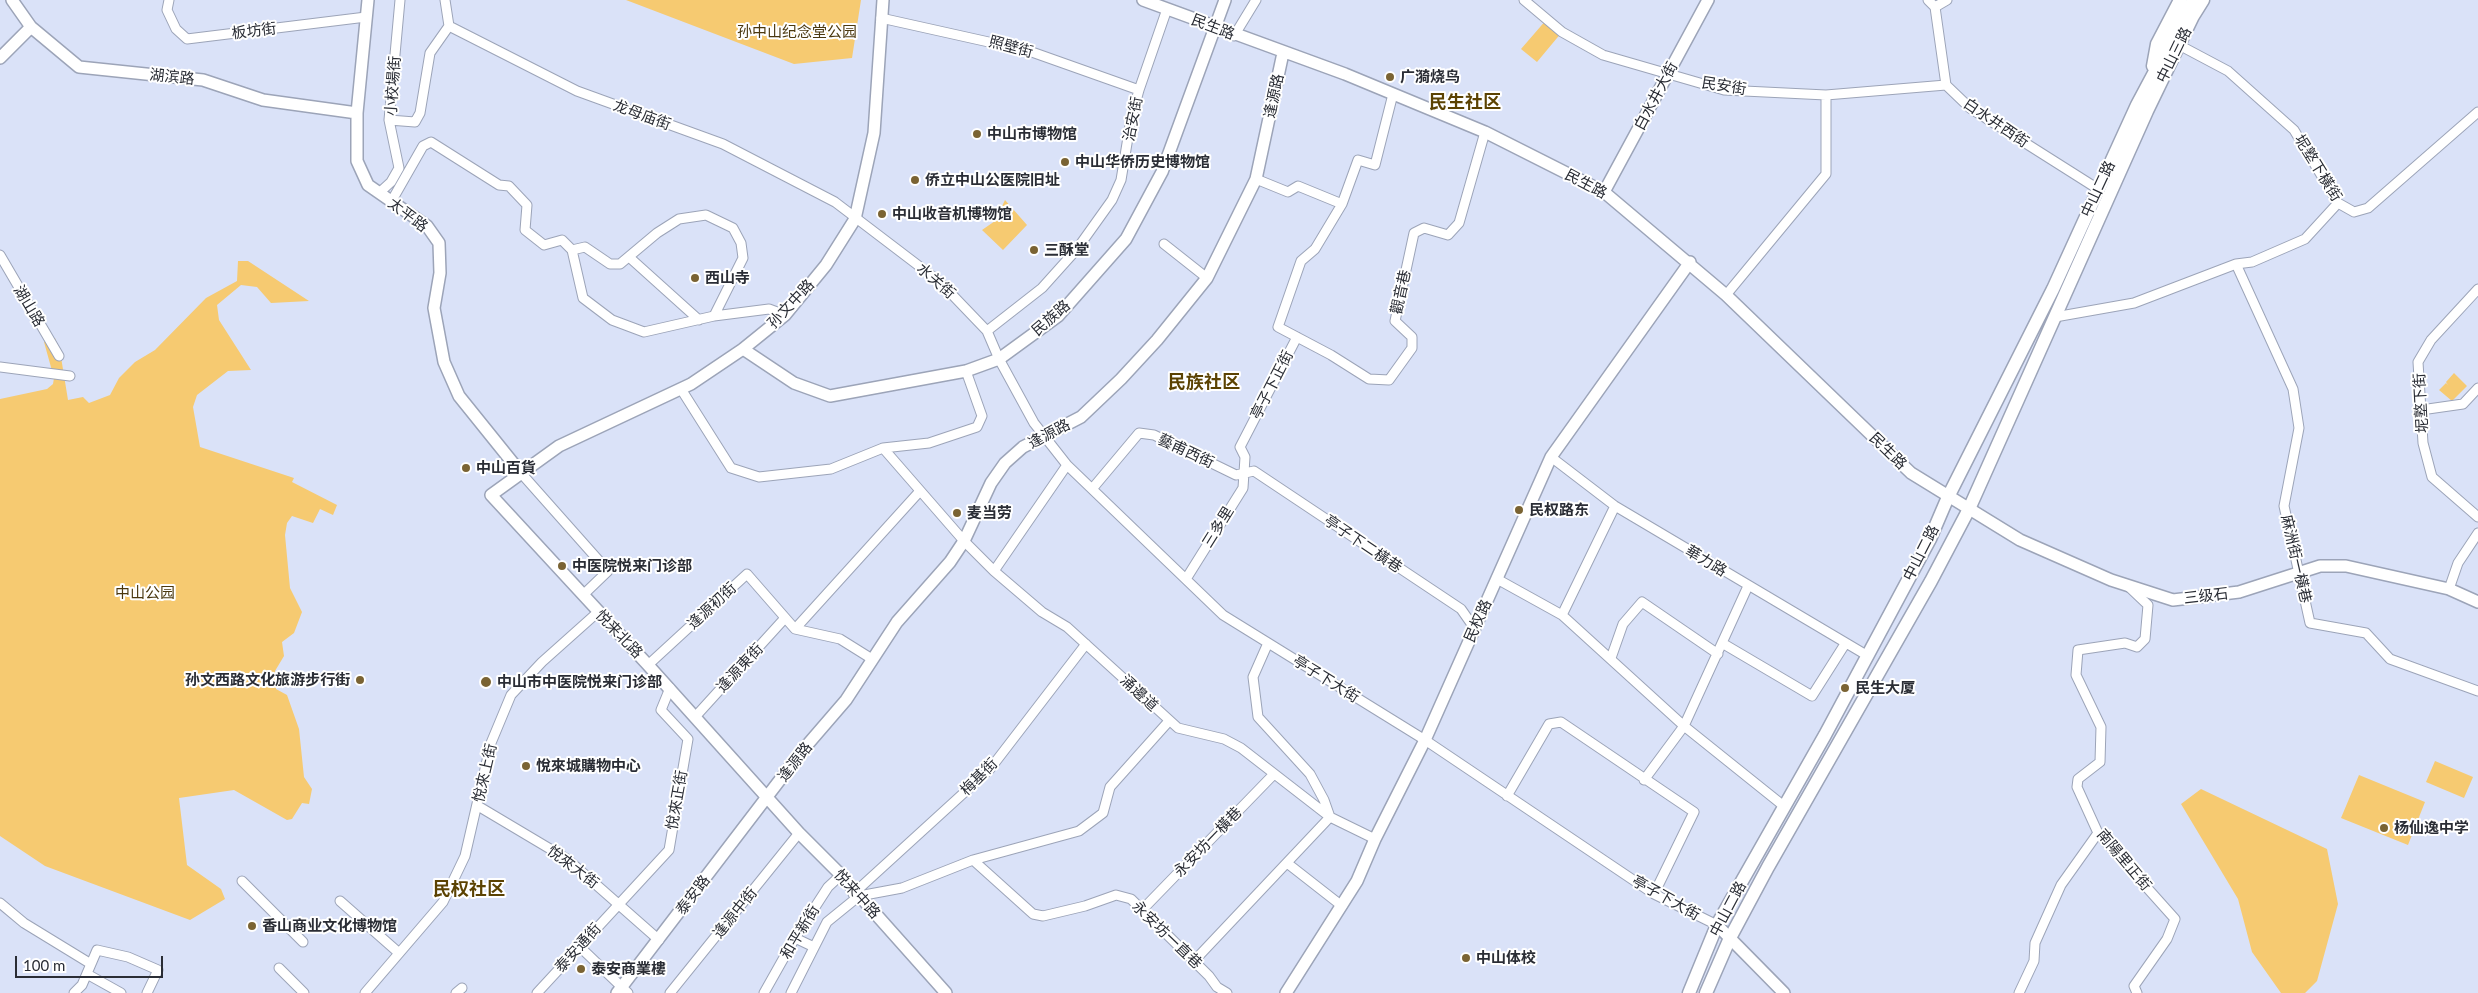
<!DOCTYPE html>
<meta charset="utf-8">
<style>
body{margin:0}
#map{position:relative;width:2478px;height:993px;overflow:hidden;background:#dae2f8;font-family:Lato,sans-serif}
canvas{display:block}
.scale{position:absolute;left:15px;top:956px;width:148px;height:22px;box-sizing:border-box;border:2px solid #2a2d35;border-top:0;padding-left:6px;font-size:15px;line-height:18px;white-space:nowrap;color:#2a2d35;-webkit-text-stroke:4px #fff;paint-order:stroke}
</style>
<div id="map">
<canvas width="2478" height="993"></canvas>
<div class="scale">100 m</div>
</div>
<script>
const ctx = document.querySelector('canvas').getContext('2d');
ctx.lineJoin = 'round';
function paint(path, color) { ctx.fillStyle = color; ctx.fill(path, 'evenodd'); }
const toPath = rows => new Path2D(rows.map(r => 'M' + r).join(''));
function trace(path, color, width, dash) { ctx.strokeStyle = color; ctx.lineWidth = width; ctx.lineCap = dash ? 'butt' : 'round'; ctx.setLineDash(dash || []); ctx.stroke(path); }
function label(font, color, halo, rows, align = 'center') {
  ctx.font = font + ' Lato,"Noto Sans SC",sans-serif'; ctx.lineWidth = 4; ctx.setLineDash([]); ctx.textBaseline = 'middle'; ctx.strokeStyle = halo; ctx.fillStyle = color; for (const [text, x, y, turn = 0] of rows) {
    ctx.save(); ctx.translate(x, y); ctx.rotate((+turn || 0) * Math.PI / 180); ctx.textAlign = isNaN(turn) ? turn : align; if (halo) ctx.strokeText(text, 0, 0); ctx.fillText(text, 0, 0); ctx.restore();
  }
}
paint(toPath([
 [626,0,861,0,852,58,794,64],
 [1547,19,1562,32,1537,62,1521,49],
 [1005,200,1027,225,1003,250,982,230,995,221],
 [238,261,248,261,309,301,271,303,257,287,241,285,217,305,219,320,251,370,228,371,197,395,193,407,200,447,294,478,292,482,337,505,333,515,320,509,313,523,292,516,287,523,285,535,290,588,302,612,294,633,282,642,284,656,275,671,276,689,287,695,299,729,304,777,312,789,309,804,302,803,292,819,287,820,234,790,179,798,187,865,221,889,225,899,190,920,45,866,0,836,0,399,47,389,53,384,54,378,44,342,55,338,60,351,68,400,83,397,89,403,110,395,119,378,135,362,155,350,206,298,237,281],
 [2454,373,2467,386,2452,401,2439,390,2446,383,2448,385,2446,382],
 [2435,761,2473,777,2464,798,2426,782],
 [2359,775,2425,802,2408,845,2341,818],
 [2201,789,2327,849,2338,904,2317,981,2305,993,2281,993,2252,952,2238,899,2181,804]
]), '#f6ca71');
const minor = toPath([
 [169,0,167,10,176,29,187,39,366,17],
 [445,0,449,26,577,91,723,144,835,202,940,282,987,331,999,359,1034,423,1067,465,1223,615,1425,740,1654,894,1717,925],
 [1524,0,1562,32,1603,55,1724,90,1826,95,1946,85],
 [1928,0,1935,7,1946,85,1970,108,2098,189],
 [1935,7,1947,0],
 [881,18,1029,51,1139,90],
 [1234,36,1256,0],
 [2179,45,2228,71,2294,130,2338,203,2354,212,2368,208,2478,112],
 [1393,94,1375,165,1358,160,1342,204,1315,249,1301,261,1278,327,1331,355,1369,379,1389,380,1412,348,1412,337,1395,321,1414,233,1424,228,1448,235,1459,223,1485,132],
 [389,120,415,122,420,113,430,53,449,26],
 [1256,179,1288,192,1298,186,1342,204],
 [379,193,391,182,399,168,389,120,400,0],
 [391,202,423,146,431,142,499,185,509,186,527,205,525,230,544,245,562,240,572,250,583,298,612,320,644,332,714,316,769,309,785,315],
 [1164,244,1207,278],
 [572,250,585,247,610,264,620,264,657,233,679,219,706,215,733,228,741,243,743,258,714,316],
 [0,255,59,356],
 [629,257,699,320],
 [2236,264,2293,389,2299,428,2284,506,2310,623,2366,633,2390,659,2478,691],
 [2478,289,2431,340,2418,362,2423,443,2432,477,2478,517],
 [1726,295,1826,174,1826,95],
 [2055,317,2134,303,2236,264,2252,262,2305,239,2338,203],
 [987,331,1042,288,1077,249,1112,200,1121,180,1131,119,1139,90,1167,9],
 [0,367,70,376],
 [681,389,731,468,759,477,831,469,883,448,929,443,977,427,982,416,966,371],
 [2421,410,2463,404,2478,388],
 [883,448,964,541,994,571,1042,612,1067,627,1178,728,1224,739,1241,748,1330,817,1375,839],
 [1551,457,1615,506,1868,656],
 [521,473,608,571,583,595],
 [1092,489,1139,433,1154,435,1236,475,1254,471,1461,609,1475,629],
 [994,571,1067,465],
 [1186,579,1243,488,1245,457,1240,447,1297,337],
 [1497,579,1562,615,1684,726,1785,807],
 [2128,586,2148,605,2145,639,2137,647,2125,643,2078,650,2076,675,2101,727,2100,762,2078,779,2077,787,2098,833,2175,919,2167,939,2134,986,2137,993],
 [2449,589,2458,563,2478,533],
 [1562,615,1615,506],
 [795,629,920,491],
 [1722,643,1812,696,1845,644],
 [1611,658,1623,624,1642,602,1718,654],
 [648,665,747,574,795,629,840,639,872,659],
 [695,717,785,618],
 [1644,780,1684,726,1748,586],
 [1507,796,1549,724,1561,722,1694,812,1654,894],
 [478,806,567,859,659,940],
 [973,860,1033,914,1043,916,1085,906,1116,895,1131,899,1209,976,1217,987,1227,993],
 [1287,863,1342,906],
 [242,881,303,942],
 [853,894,990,769,1086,644],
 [340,901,399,953],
 [0,903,24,923,91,964],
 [1142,910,1274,774],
 [795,938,814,947],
 [580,947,628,993],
 [1194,961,1330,817,1324,800,1310,774,1258,717,1253,677,1268,643],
 [279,968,304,993],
 [87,974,121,993],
 [74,993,82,985,97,950,128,957,158,970,147,993],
 [365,993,443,902,465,856,491,743,511,695,542,662,598,612],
 [456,993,462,988],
 [537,993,669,850,688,739,661,710,670,688],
 [670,993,799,833],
 [764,993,795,938,828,887,841,875],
 [791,993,827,922,859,896,902,888,973,860,1079,831,1103,813,1110,787,1169,721],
 [2019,993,2034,961,2035,943,2061,885,2098,833]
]);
const tertiary = toPath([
 [12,0,31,27,79,67,203,80,263,100,357,113],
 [368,0,357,113,357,161,368,185,427,226,439,243,440,273,434,308,444,362,459,396,521,473],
 [883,0,874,133,855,219,826,265,785,315,743,349,691,384,559,446,491,495,648,665,799,833,841,875,946,993],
 [1143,0,1345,74,1485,132,1604,192,1726,295,1911,473,2020,540,2111,580,2173,600,2239,592,2320,566,2346,566,2449,589,2478,602],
 [0,58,31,27],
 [1604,192,1708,0],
 [743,349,794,383,830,396,966,371,999,359,1058,316,1126,239,1162,172,1225,0],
 [1717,925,1784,993],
 [617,993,802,751,846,700,897,622,950,562,964,541,991,483,1005,463,1023,447,1081,417,1121,379,1157,340,1207,278,1256,179,1283,53],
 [1286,993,1357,881,1375,839,1425,740,1551,457,1690,262]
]);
const secondary = toPath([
 [2153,66,2157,44,2180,0],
 [1689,993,1717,925,1825,735,1930,539,1948,497,2053,289,2137,105,2193,0],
 [1706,993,1730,938,1768,867,1931,581,1969,509,2147,111,2193,16,2203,0]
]);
trace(minor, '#9ca4b8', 11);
trace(tertiary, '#9ca4b8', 14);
trace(secondary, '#9ca4b8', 15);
trace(minor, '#fff', 9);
trace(tertiary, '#fff', 11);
trace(secondary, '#fff', 12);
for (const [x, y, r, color] of [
 [1390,77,5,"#7a6333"],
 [977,134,5,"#7a6333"],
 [1065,162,5,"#7a6333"],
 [915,180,5,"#7a6333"],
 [882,214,5,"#7a6333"],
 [1034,250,5,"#7a6333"],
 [695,278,5,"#7a6333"],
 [466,468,5,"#7a6333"],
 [1519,510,5,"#7a6333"],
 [957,513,5,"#7a6333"],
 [562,566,5,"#7a6333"],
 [360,680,5,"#7a6333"],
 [486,682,6,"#7a6333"],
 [1845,688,5,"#7a6333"],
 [526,766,5,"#7a6333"],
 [2384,828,5,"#7a6333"],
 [252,926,5,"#7a6333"],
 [1466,958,5,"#7a6333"],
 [581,969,5,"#7a6333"]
]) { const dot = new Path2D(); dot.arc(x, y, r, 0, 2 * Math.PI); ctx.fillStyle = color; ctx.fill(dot); trace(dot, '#fff', 2); }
label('15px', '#2a2d35', '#fff', [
 ["民生路",1213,27,21],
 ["板坊街",254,31,-7],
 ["照壁街",1011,47,15],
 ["中山三路",2174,55,-64],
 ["湖滨路",172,77,6],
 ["小校場街",393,86,-86],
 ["民安街",1724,86,9],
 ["逢源路",1274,96,-78],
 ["白水井大街",1656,96,-62],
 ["龙母庙街",642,115,20],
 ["治安街",1133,119,-79],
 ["白水井西街",1996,123,34],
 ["坭墪下橫街",2318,168,58],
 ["民生路",1586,184,28],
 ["中山二路",2098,189,-65],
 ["太平路",408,215,37],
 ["水关街",936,281,41],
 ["觀音巷",1401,292,-78],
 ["孙文中路",791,304,-47],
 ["湖山路",29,306,59],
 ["民族路",1051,318,-41],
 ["亭子下正街",1272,385,-63],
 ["坭墪下街",2421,403,-93],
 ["逢源路",1049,434,-28],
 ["藝甫西街",1186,451,25],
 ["民生路",1888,451,44],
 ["三多里",1218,527,-58],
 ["亭子下二橫巷",1363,544,34],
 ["中山二路",1921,553,-63],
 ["麻洲街一橫巷",2296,559,77],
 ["華力路",1706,561,31],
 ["三级石",2206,596,-7],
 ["逢源初街",712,606,-43],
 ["民权路",1478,621,-66],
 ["悦来北路",619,634,46],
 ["逢源東街",740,668,-47],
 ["亭子下大街",1326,679,32],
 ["涌邊道",1139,693,43],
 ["逢源路",795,762,-52],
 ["悅來上街",485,773,-77],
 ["梅基街",979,777,-45],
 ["悅來正街",677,800,-80],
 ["永安坊一橫巷",1208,842,-46],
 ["南陽里正街",2124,860,50],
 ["悅來大街",573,867,37],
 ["悦来中路",857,894,48],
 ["泰安路",693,895,-53],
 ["亭子下大街",1666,898,29],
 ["中山二路",1728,909,-62],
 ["逢源中街",735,913,-51],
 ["和平新街",800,932,-59],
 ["永安坊一直巷",1167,935,44],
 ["泰安通街",578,948,-48]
]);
label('15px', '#4b380f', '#fff', [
 ["孙中山纪念堂公园",797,32],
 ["中山公园",145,593]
]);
label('bold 15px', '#2a2d35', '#fff', [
 ["广漪烧鸟",1400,77],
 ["中山市博物馆",987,134],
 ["中山华侨历史博物馆",1075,162],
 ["侨立中山公医院旧址",925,180],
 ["中山收音机博物馆",892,214],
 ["三酥堂",1044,250],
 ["西山寺",705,278],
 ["中山百貨",476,468],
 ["民权路东",1529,510],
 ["麦当劳",967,513],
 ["中医院悦来门诊部",572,566],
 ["孙文西路文化旅游步行街",350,680,"right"],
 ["中山市中医院悦来门诊部",497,682],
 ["民生大厦",1855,688],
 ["悅來城購物中心",536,766],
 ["杨仙逸中学",2394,828],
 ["香山商业文化博物馆",262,926],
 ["中山体校",1476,958],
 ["泰安商業樓",591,969]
], 'left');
label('bold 18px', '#5b4202', '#fff', [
 ["民生社区",1465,102],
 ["民族社区",1204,382],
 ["民权社区",469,889]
]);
</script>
